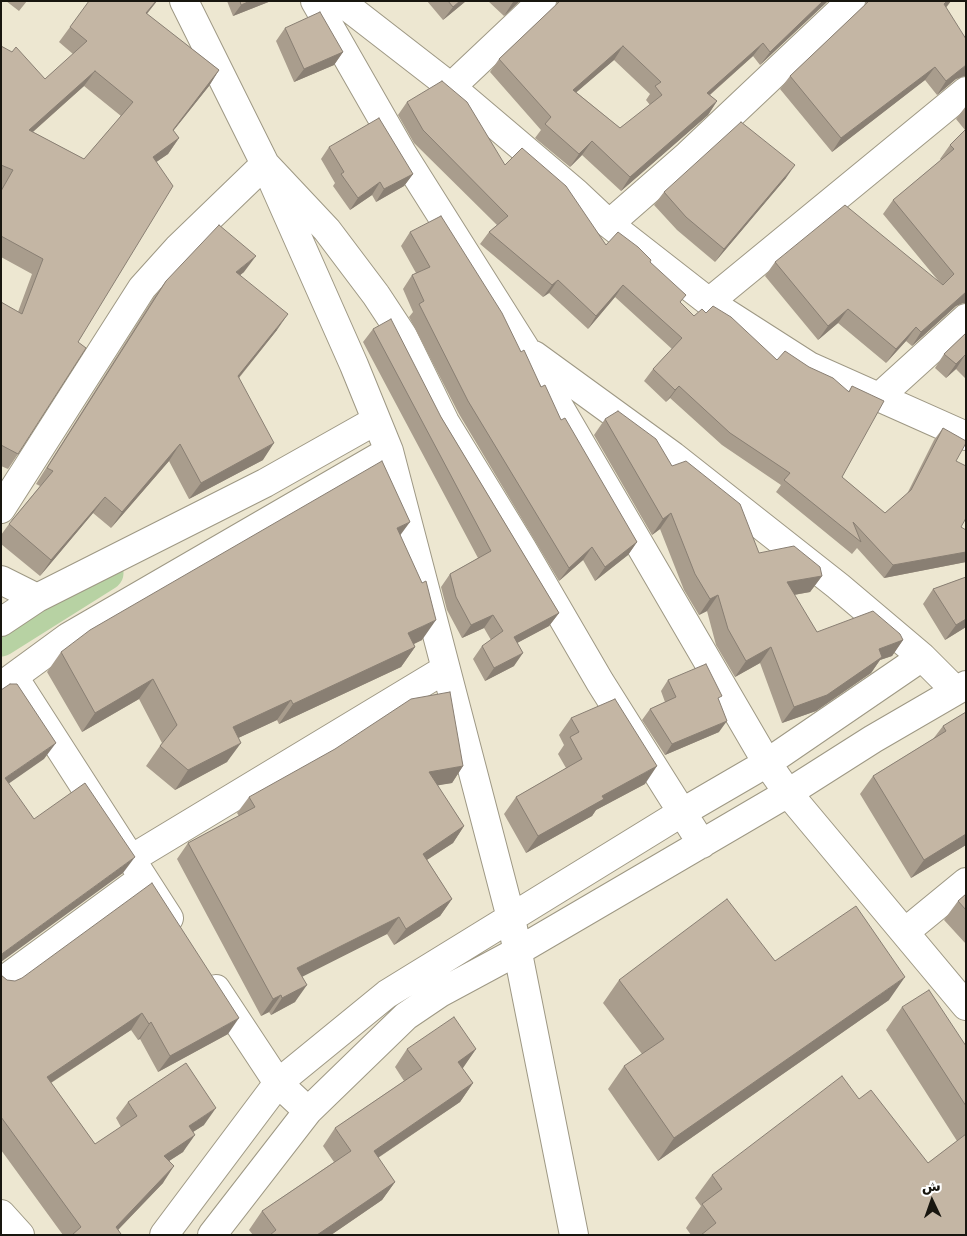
<!DOCTYPE html>
<meta charset="utf-8">
<style>
body{margin:0}
#map{position:relative;width:967px;height:1236px;overflow:hidden;background:#ede7d1;font-family:"DejaVu Sans",Vazirmatn,sans-serif}
canvas{display:block}
.frame{position:absolute;inset:0;border:2px solid #18160f;pointer-events:none}
.north{position:absolute;left:907px;top:1176px;width:50px;height:50px;-webkit-text-stroke:4px #fff;paint-order:stroke;rotate:357deg;font-size:14px;font-weight:700;line-height:20px;text-align:center;color:#18160f}
.north::after{content:'';display:block;margin:auto;width:18px;height:22px;background:#18160f;clip-path:polygon(50% 0,100% 100%,50% 72%,0 100%)}
</style>
<div id="map">
<canvas width="967" height="1236"></canvas>
<div class="frame"></div>
<div class="north">ش</div>
</div>
<script>
const ctx = document.querySelector('canvas').getContext('2d');
ctx.lineJoin = 'round';
const toPath = rows => new Path2D(rows.map(r => 'M' + r).join(''));
function trace(path, color, width, dash) { ctx.strokeStyle = color; ctx.lineWidth = width; ctx.lineCap = dash ? 'butt' : 'round'; ctx.setLineDash(dash || []); ctx.stroke(path); }
function paint(path, color) { ctx.fillStyle = color; ctx.fill(path, 'evenodd'); }
trace(toPath([
 [1,639,106,573]
]), '#b7d2a3', 35);
const minor = toPath([
 [184,1,265,164,354,365,389,451,511,918,574,1235],
 [315,1,402,153,525,348,767,763,788,793,966,1006],
 [340,1,451,87,576,193,609,224,709,302,809,366,966,436],
 [451,87,542,1],
 [609,224,688,155,851,1],
 [709,302,966,91],
 [534,355,673,456,838,586,922,657,955,690],
 [879,397,966,318],
 [1,509,142,288,178,248,265,164,327,230,376,295,403,336,445,422,522,548,600,682,702,844],
 [1,580,37,598,265,483,375,421],
 [1,622,37,598],
 [14,677,169,918],
 [1,686,68,637,389,451],
 [131,859,444,670],
 [905,932,966,882],
 [1,982,143,878],
 [216,989,278,1083,308,1111],
 [1,1214,20,1235],
 [164,1235,278,1083,387,994,681,813,767,763,922,657],
 [212,1235,308,1111,406,1016,440,993,518,951,788,793,873,739,966,685]
]);
trace(minor, '#9e9884', 30);
trace(minor, '#fff', 28);
paint(toPath([
 [6,1,27,1,19,11],
 [157,1,147,14,219,70,209,86,173,131,179,138,168,154,156,162,78,342,18,454,8,469,1,466,1,302,18,312,32,274,1,257,1,186,2,185,1,185,1,46,45,79,73,54,59,42,70,27],
 [84,86,121,116,84,159,33,132],
 [227,1,271,1,233,16],
 [427,1,466,1,443,20],
 [488,1,520,1,504,16],
 [557,1,828,1,760,65,753,56,710,95,717,101,708,115,621,191,582,155,570,167,535,138,541,130,490,72,499,59,557,4],
 [614,60,650,94,646,100,650,105,620,128,576,92],
 [866,1,951,1,946,8,964,76,956,79,937,95,925,80,832,152,780,89,790,76,866,4],
 [285,28,343,52,334,65,294,82,276,41],
 [407,102,505,165,606,245,650,262,680,303,694,316,706,313,777,360,849,391,852,386,842,477,885,513,907,494,934,440,943,428,956,461,961,527,966,530,966,562,884,578,857,548,852,554,776,492,781,485,722,445,670,398,666,402,644,381,653,369,672,349,615,297,588,329,549,293,543,297,480,244,489,232,497,225,414,143,398,115],
 [966,106,966,303,963,303,956,306,912,346,906,341,886,363,838,323,818,340,765,276,775,262,941,284,883,214,893,200,941,160,940,159,950,145,965,130,956,119],
 [329,147,413,174,404,186,376,202,372,195,350,210,333,186,335,183,321,159],
 [786,178,715,262,677,230,654,205,664,192],
 [410,232,521,352,561,420,637,542,628,555,595,581,583,560,559,581,459,414,409,317,413,312,403,289,412,275,416,273,401,246],
 [244,272,240,275,277,330,239,378,263,460,189,499,169,461,111,528,93,513,40,576,1,544,1,535,9,524,40,486,36,484,154,297,166,281],
 [373,329,441,417,559,613,549,626,517,643,514,666,485,681,473,659,482,646,491,640,484,628,462,638,447,610,441,587,450,574,478,558,363,342],
 [966,333,966,377,965,378,956,369,946,378,935,368,944,354],
 [605,419,672,466,759,553,822,576,810,592,794,595,817,632,903,640,892,656,880,660,871,673,816,711,782,723,760,663,735,677,716,645,707,611,699,615,684,590,660,529,652,535,594,435],
 [400,536,422,640,414,644,415,647,401,667,279,724,277,720,238,738,227,762,175,790,146,766,162,743,139,699,82,732,47,672,61,652],
 [966,577,966,627,945,640,923,604,933,589],
 [668,680,719,700,719,732,665,755,642,720,650,709,665,702,661,691],
 [966,712,966,845,911,878,860,794,873,776,933,739,943,726],
 [571,718,645,784,596,810,592,816,526,853,504,814,516,797,566,768,558,754,564,745,559,735],
 [463,766,452,783,437,785,464,826,453,843,427,860,452,899,440,916,394,945,387,934,302,976,295,1002,271,1015,269,1012,261,1016,177,859,188,843,239,816,237,813,249,797],
 [966,894,966,944,944,920,958,901],
 [775,961,889,1000,658,1161,608,1089,624,1066,642,1054,603,1003,619,980],
 [1,975,7,980,228,1034,158,1072,140,1039,138,1040,131,1030,51,1083,95,1144,121,1127,116,1118,128,1102,204,1125,193,1132,183,1152,169,1161,163,1183,118,1230,120,1235,63,1235,1,1150],
 [902,1007,966,1046,966,1235,691,1235,686,1228,701,1206,695,1198,712,1175,859,1099,928,1163,957,1141,886,1030],
 [407,1049,476,1049,462,1068,473,1083,460,1102,378,1158,395,1182,382,1200,331,1235,253,1235,249,1230,262,1211,334,1162,323,1146,335,1128,404,1081,395,1067]
]), '#a99d8d');
paint(toPath([
 [156,1,157,1,135,28,146,13],
 [250,1,271,1,233,16,241,5],
 [460,1,466,1,443,20,453,7],
 [514,1,520,1,504,16,513,2],
 [823,1,828,1,760,65,770,52],
 [947,1,951,1,946,7,944,4],
 [763,43,753,56,697,106,707,93],
 [623,46,614,60,564,103,573,90],
 [343,52,334,65,294,82,304,69],
 [966,65,966,76,964,76,956,79,937,95,946,81],
 [935,67,925,80,832,152,841,138],
 [219,70,209,86,162,145,173,130],
 [95,71,84,86,18,145,29,130],
 [717,101,708,115,621,191,630,177],
 [179,138,168,154,142,172,153,157],
 [592,141,582,155,570,167,579,154],
 [795,165,786,178,715,262,724,249],
 [413,174,404,186,376,202,384,189],
 [380,182,372,195,350,210,358,198],
 [256,256,244,272,224,288,236,272],
 [558,280,549,293,543,297,552,285],
 [623,285,615,297,588,329,596,316],
 [966,292,966,303,963,303,956,306,912,346,921,332],
 [848,309,838,323,818,340,828,326],
 [288,314,277,330,227,392,238,376],
 [916,327,906,341,886,363,896,349],
 [965,355,956,369,946,378,956,364],
 [679,386,670,398,666,402,675,390],
 [274,443,263,460,189,499,201,483],
 [180,444,169,461,111,528,122,512],
 [105,497,93,513,40,576,51,560],
 [671,513,660,529,652,535,663,519],
 [410,522,396,541,397,528],
 [637,542,628,555,595,581,605,567],
 [592,547,583,560,559,581,569,568],
 [966,552,966,562,884,578,893,565],
 [822,576,810,592,776,598,787,582],
 [718,595,707,611,699,615,710,599],
 [559,613,549,626,504,650,514,637],
 [493,615,484,628,462,638,471,625],
 [966,619,966,627,945,640,956,625],
 [436,620,422,640,395,653,408,633],
 [903,640,892,656,880,660,871,673,816,711,782,723,794,707,879,649],
 [415,647,401,667,279,724,293,704],
 [771,647,760,663,735,677,746,661],
 [523,653,514,666,485,681,494,668],
 [153,679,139,699,82,732,95,713],
 [291,700,277,720,219,747,233,727],
 [727,721,719,732,665,755,672,744],
 [56,743,44,759,1,789,5,778],
 [241,743,227,762,175,790,188,770],
 [463,766,452,783,417,789,429,772],
 [657,766,645,784,596,810,592,816,526,853,538,836,602,796],
 [464,826,453,843,411,870,423,854],
 [966,834,966,845,911,878,924,860],
 [135,857,123,873,1,962,1,956,3,953],
 [452,899,440,916,394,945,406,929],
 [399,917,387,934,286,985,297,968],
 [905,977,889,1000,658,1161,674,1138],
 [307,985,295,1002,271,1015,282,998],
 [281,995,269,1012,261,1016,273,999],
 [142,1013,131,1030,35,1093,47,1077],
 [239,1018,228,1034,158,1072,170,1056],
 [151,1022,140,1039,138,1040,149,1024],
 [476,1049,463,1068,445,1080,458,1062],
 [473,1083,460,1102,361,1169,374,1151],
 [216,1108,204,1125,177,1142,189,1126],
 [195,1135,183,1152,152,1172,164,1156],
 [174,1166,163,1183,113,1235,116,1227],
 [395,1182,382,1200,331,1235,317,1235]
]), '#897f73');
const building = toPath([
 [89,1,156,1,146,13,219,70,173,130,179,138,153,157,173,186,78,342,86,348,18,454,1,445,1,302,22,314,43,259,1,236,1,191,13,170,1,165,1,46,12,52,16,47,45,79,87,41,70,27,89,1],
 [95,71,133,102,84,159,29,130,95,71],
 [240,1,250,1,241,5,240,1],
 [448,1,460,1,453,7,448,1],
 [560,1,823,1,770,52,763,43,707,93,717,101,630,177,592,141,579,154,545,124,551,117,499,59,560,1],
 [623,46,661,82,655,86,662,95,620,128,573,90,623,46],
 [869,1,947,1,944,4,966,39,966,65,946,81,935,67,841,138,790,76,869,1],
 [320,12,343,52,304,69,285,28,320,12],
 [442,81,467,102,505,165,522,148,566,186,606,245,618,232,638,247,651,260,650,262,686,295,680,302,694,316,702,309,706,313,713,306,731,317,777,360,785,351,809,367,833,378,849,392,852,386,884,401,842,477,885,513,911,490,943,428,966,441,966,443,956,461,966,466,966,518,961,527,966,530,966,552,893,565,853,522,861,542,784,480,790,473,730,433,679,386,675,390,653,369,682,338,623,285,596,316,558,280,552,285,489,232,508,216,423,130,407,102,442,81],
 [379,118,413,174,384,189,380,182,358,198,341,174,344,172,329,147,379,118],
 [741,122,795,165,724,249,686,217,664,192,741,122],
 [966,129,966,292,921,332,916,327,896,349,848,309,828,326,775,262,845,205,943,285,954,274,893,200,954,149,950,145,966,129],
 [441,216,502,313,521,352,524,350,541,387,545,385,561,420,565,418,637,542,605,567,592,547,569,568,468,401,419,304,424,301,412,275,430,267,410,232,441,216],
 [219,225,256,256,236,272,288,314,238,376,274,443,201,483,180,444,122,512,105,497,51,560,9,524,53,471,47,468,166,281,219,225],
 [391,319,441,417,559,613,514,637,523,653,494,668,482,646,503,631,493,615,471,625,456,597,450,574,491,551,373,329,391,319],
 [966,333,966,356,965,355,956,364,944,354,966,333],
 [618,411,656,439,672,466,686,461,740,504,759,553,794,546,820,567,822,576,787,582,817,632,873,611,900,634,903,640,879,649,882,657,827,695,794,707,771,647,746,661,728,629,718,595,710,599,695,574,671,513,663,519,605,419,618,411],
 [382,461,410,522,397,528,422,583,426,581,436,620,408,633,415,647,293,704,291,700,233,727,241,743,188,770,160,746,177,725,153,679,95,713,61,652,90,630,382,461],
 [966,577,966,619,956,625,933,589,966,577],
 [706,664,722,696,718,698,727,721,672,744,650,709,676,697,668,680,706,664],
 [10,684,17,684,56,743,5,778,34,819,85,783,135,857,3,953,1,956,1,690,10,684],
 [450,692,463,766,429,772,464,826,423,854,452,899,406,929,399,917,297,968,307,985,282,998,281,995,273,999,188,843,255,807,249,797,335,749,411,699,450,692],
 [615,699,657,766,602,796,604,799,538,836,516,797,582,759,570,737,579,732,571,718,615,699],
 [966,712,966,834,924,860,873,776,946,731,943,726,966,712],
 [152,883,239,1018,170,1056,151,1022,149,1024,142,1013,47,1077,95,1144,137,1116,128,1102,186,1063,216,1108,189,1126,195,1135,164,1156,174,1166,116,1227,121,1234,120,1235,72,1235,81,1227,1,1117,1,975,7,980,15,981,22,978,152,883],
 [966,894,966,910,958,901,966,894],
 [727,899,775,961,856,906,905,977,674,1138,624,1066,664,1039,619,980,727,899],
 [929,990,966,1046,966,1106,902,1007,929,990],
 [454,1017,476,1049,458,1062,473,1083,374,1151,395,1182,317,1235,270,1235,276,1230,262,1211,351,1151,335,1128,422,1069,407,1049,454,1017],
 [842,1076,859,1099,871,1090,928,1163,966,1134,966,1235,701,1235,716,1223,702,1204,722,1189,712,1175,842,1076]
]);
paint(building, '#c4b6a4');
trace(building, '#897f73', 1);
</script>
